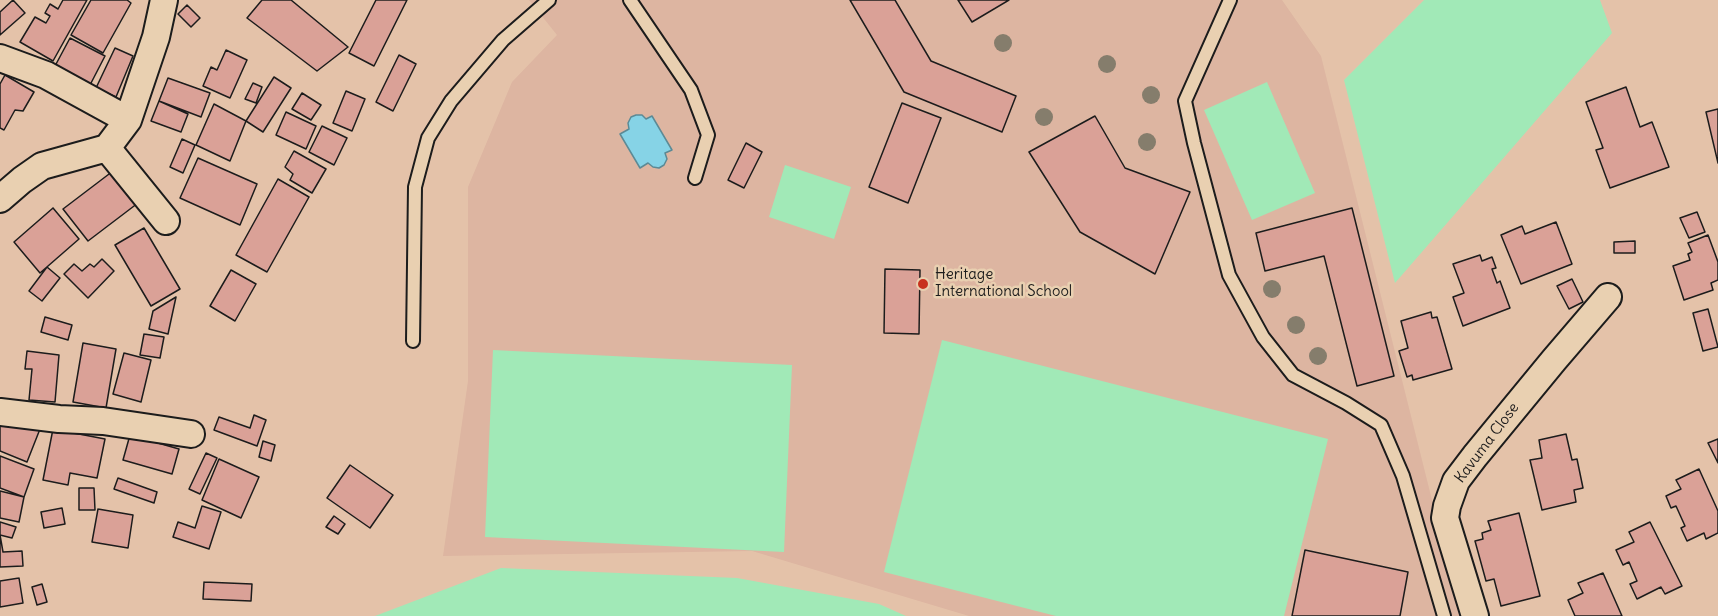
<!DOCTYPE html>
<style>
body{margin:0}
canvas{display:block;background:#e4c2a9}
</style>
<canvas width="1718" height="616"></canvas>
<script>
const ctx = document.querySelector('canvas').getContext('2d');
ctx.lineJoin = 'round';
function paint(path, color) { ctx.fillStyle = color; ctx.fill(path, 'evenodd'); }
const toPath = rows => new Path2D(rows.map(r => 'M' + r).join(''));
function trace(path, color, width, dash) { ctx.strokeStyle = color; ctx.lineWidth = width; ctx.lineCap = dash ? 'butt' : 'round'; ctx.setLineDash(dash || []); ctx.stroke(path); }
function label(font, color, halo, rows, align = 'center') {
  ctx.font = font + ' Delius,sans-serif'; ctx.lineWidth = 5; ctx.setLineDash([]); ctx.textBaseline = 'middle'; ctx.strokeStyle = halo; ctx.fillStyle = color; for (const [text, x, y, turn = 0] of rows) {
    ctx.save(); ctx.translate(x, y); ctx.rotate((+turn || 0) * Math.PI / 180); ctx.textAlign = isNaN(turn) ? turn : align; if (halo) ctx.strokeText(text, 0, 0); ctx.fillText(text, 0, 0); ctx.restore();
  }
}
paint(toPath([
 [529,0,1282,0,1321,56,1461,616,969,616,752,551,443,556,468,381,468,187,512,82,557,35]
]), '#ddb5a1');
paint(toPath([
 [1424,0,1600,0,1612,33,1395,283,1344,80],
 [1267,82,1315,193,1252,220,1204,110],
 [785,165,851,187,834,239,769,217],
 [942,340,1328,439,1284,616,1056,616,884,572],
 [493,350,792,365,784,552,485,537],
 [501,568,737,578,879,604,906,616,375,616]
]), '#a1e9b7');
const water = toPath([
 [636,115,642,115,646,119,652,116,672,150,665,153,667,159,664,165,659,168,653,167,648,163,640,168,620,134,629,129,628,123,631,117,636,115]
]);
paint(water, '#86d3e6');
trace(water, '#5c8a95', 1.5);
const building = toPath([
 [13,0,25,13,0,35,0,12,13,0],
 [63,0,87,0,53,61,20,42,35,17,46,23,50,16,45,13,50,4,58,9,63,0],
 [91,0,127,0,131,3,103,53,71,35,91,0],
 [262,0,291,0,348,47,317,71,247,18,262,0],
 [376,0,407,0,374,66,349,53,376,0],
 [850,0,895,0,931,61,1016,96,1002,132,904,92,850,0],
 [958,0,1009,0,972,22,958,0],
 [187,5,200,18,191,27,178,14,187,5],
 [70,38,105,56,90,85,55,66,70,38],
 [115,48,133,56,116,97,96,88,115,48],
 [226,50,247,60,230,98,203,86,211,67,217,70,226,50],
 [399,55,416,64,393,111,376,102,399,55],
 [5,75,34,92,23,111,15,110,4,130,0,128,0,84,5,75],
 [274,77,291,88,263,132,246,121,274,77],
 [168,78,210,93,201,117,159,101,168,78],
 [253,83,262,87,256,103,245,99,253,83],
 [1626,87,1640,127,1652,122,1669,167,1610,188,1596,150,1603,148,1586,102,1626,87],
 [346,91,365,99,352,131,333,123,346,91],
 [302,93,321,105,311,120,292,109,302,93],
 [159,101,188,114,181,132,151,121,159,101],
 [902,103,941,118,908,203,869,187,902,103],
 [214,104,246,121,230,161,196,145,214,104],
 [1718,109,1718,163,1706,112,1718,109],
 [286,112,316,126,306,149,276,135,286,112],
 [1095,116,1125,168,1190,192,1155,274,1080,232,1029,152,1095,116],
 [322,126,347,138,334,165,309,152,322,126],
 [182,139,195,145,183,173,170,167,182,139],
 [746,143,762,152,744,188,728,180,746,143],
 [294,151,326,169,312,193,290,180,293,174,285,167,294,151],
 [198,158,257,184,240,225,180,198,198,158],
 [113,171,138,203,88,241,63,209,113,171],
 [278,179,309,197,267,272,236,255,278,179],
 [53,208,79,239,40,273,14,242,53,208],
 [1352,208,1394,376,1357,386,1324,256,1265,271,1256,233,1352,208],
 [1697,212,1705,232,1689,238,1680,218,1697,212],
 [1556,222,1572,264,1521,284,1501,235,1522,226,1525,234,1556,222],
 [144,228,180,289,151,306,115,245,144,228],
 [1708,235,1718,262,1718,280,1711,283,1713,290,1684,300,1673,266,1690,260,1688,254,1692,252,1688,243,1708,235],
 [1635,241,1635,253,1614,253,1614,242,1635,241],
 [1480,255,1482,261,1492,257,1496,268,1492,269,1497,283,1500,281,1510,308,1463,326,1453,297,1464,293,1453,264,1480,255],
 [102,259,114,271,88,298,64,274,74,264,82,271,90,264,94,267,102,259],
 [47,267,60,278,42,301,29,291,47,267],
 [885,269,920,270,919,334,884,333,885,269],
 [231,270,256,284,235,321,210,306,231,270],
 [1572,279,1583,302,1569,309,1557,286,1572,279],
 [176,297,168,334,149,329,153,311,176,297],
 [1708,309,1718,347,1703,351,1693,313,1708,309],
 [1431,312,1432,318,1437,317,1452,369,1413,380,1412,375,1407,377,1399,351,1408,348,1401,321,1431,312],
 [45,317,72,325,68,340,41,332,45,317],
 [144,334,164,337,160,358,140,355,144,334],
 [83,343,116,349,106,408,73,402,83,343],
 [27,351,59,355,55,402,29,400,32,369,25,369,27,351],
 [124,353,151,360,141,402,113,394,124,353],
 [254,415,266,420,257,446,214,430,219,417,250,428,254,415],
 [0,423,40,429,27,462,0,451,0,423],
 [53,429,105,439,97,478,70,473,68,485,43,480,53,429],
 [1566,434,1572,460,1577,459,1583,488,1574,490,1576,502,1542,510,1530,460,1542,458,1539,440,1566,434],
 [130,435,179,449,172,474,123,460,130,435],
 [1718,439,1718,463,1708,443,1718,439],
 [263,441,275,445,271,461,259,457,263,441],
 [206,453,217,458,200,494,189,489,206,453],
 [0,456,34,469,24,497,0,488,0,456],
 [219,459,259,477,241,518,202,500,219,459],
 [350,465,393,495,370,528,327,498,350,465],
 [1699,469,1718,511,1718,533,1706,539,1704,533,1687,541,1681,528,1685,526,1676,506,1671,508,1666,496,1681,489,1676,480,1699,469],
 [118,478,157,492,154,503,114,489,118,478],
 [79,488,94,488,95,510,79,510,79,488],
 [0,491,24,497,19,522,0,518,0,491],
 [202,506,221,512,209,549,173,537,178,522,195,528,202,506],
 [62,508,65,524,44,528,41,512,62,508],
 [98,509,133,515,128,548,92,542,98,509],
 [1519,513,1540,596,1501,606,1494,579,1486,581,1475,541,1483,539,1482,533,1491,530,1488,521,1519,513],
 [334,516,345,524,338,534,326,527,334,516],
 [0,522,16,527,12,538,0,535,0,522],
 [1650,522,1682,586,1665,594,1661,587,1637,599,1630,584,1637,581,1629,562,1623,565,1616,550,1634,542,1629,532,1650,522],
 [0,535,3,552,22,551,23,566,0,567,0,535],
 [1305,550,1408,572,1400,616,1292,616,1305,550],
 [1603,573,1622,616,1575,616,1568,600,1583,593,1578,583,1603,573],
 [19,578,23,603,0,607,0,581,19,578],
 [204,582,252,584,251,601,203,599,204,582],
 [42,584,47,602,37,605,32,587,42,584]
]);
paint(building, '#daa197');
trace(building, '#1c1c1c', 1.5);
const lane = toPath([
 [630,0,691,90,708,135,695,178],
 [1230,0,1185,101,1194,143,1229,275,1263,337,1293,375,1346,403,1381,425,1403,476,1444,616],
 [413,341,415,187,428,138,451,101,503,40,549,0]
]);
const street = toPath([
 [0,58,46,75,128,120],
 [107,148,166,221],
 [0,199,22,180,42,166,107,148,128,120,156,37,164,0],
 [0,412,59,419,103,421,191,434],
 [1475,616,1445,518,1447,506,1456,481,1475,456,1554,360,1608,297]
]);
trace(lane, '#1c1c1c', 16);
trace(street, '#1c1c1c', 30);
trace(lane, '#e9d0b1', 12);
trace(street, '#e9d0b1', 26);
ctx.fillStyle = '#857d6c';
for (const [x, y] of [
 [1003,43],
 [1107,64],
 [1151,95],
 [1044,117],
 [1147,142],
 [1272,289],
 [1296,325],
 [1318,356]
]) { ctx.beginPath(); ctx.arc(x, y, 9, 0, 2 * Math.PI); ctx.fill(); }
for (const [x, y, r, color] of [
 [923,284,6,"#c8321e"]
]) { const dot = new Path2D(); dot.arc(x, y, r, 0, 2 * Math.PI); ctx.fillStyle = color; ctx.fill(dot); trace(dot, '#e9d0b1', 2); }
label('15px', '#1c1c1c', '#e9d0b1', [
 ["Heritage",935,275],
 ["International School",935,292]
], 'left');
label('15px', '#1c1c1c', '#e9d0b1', [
 ["Kavuma Close",1487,443,-53]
]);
</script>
